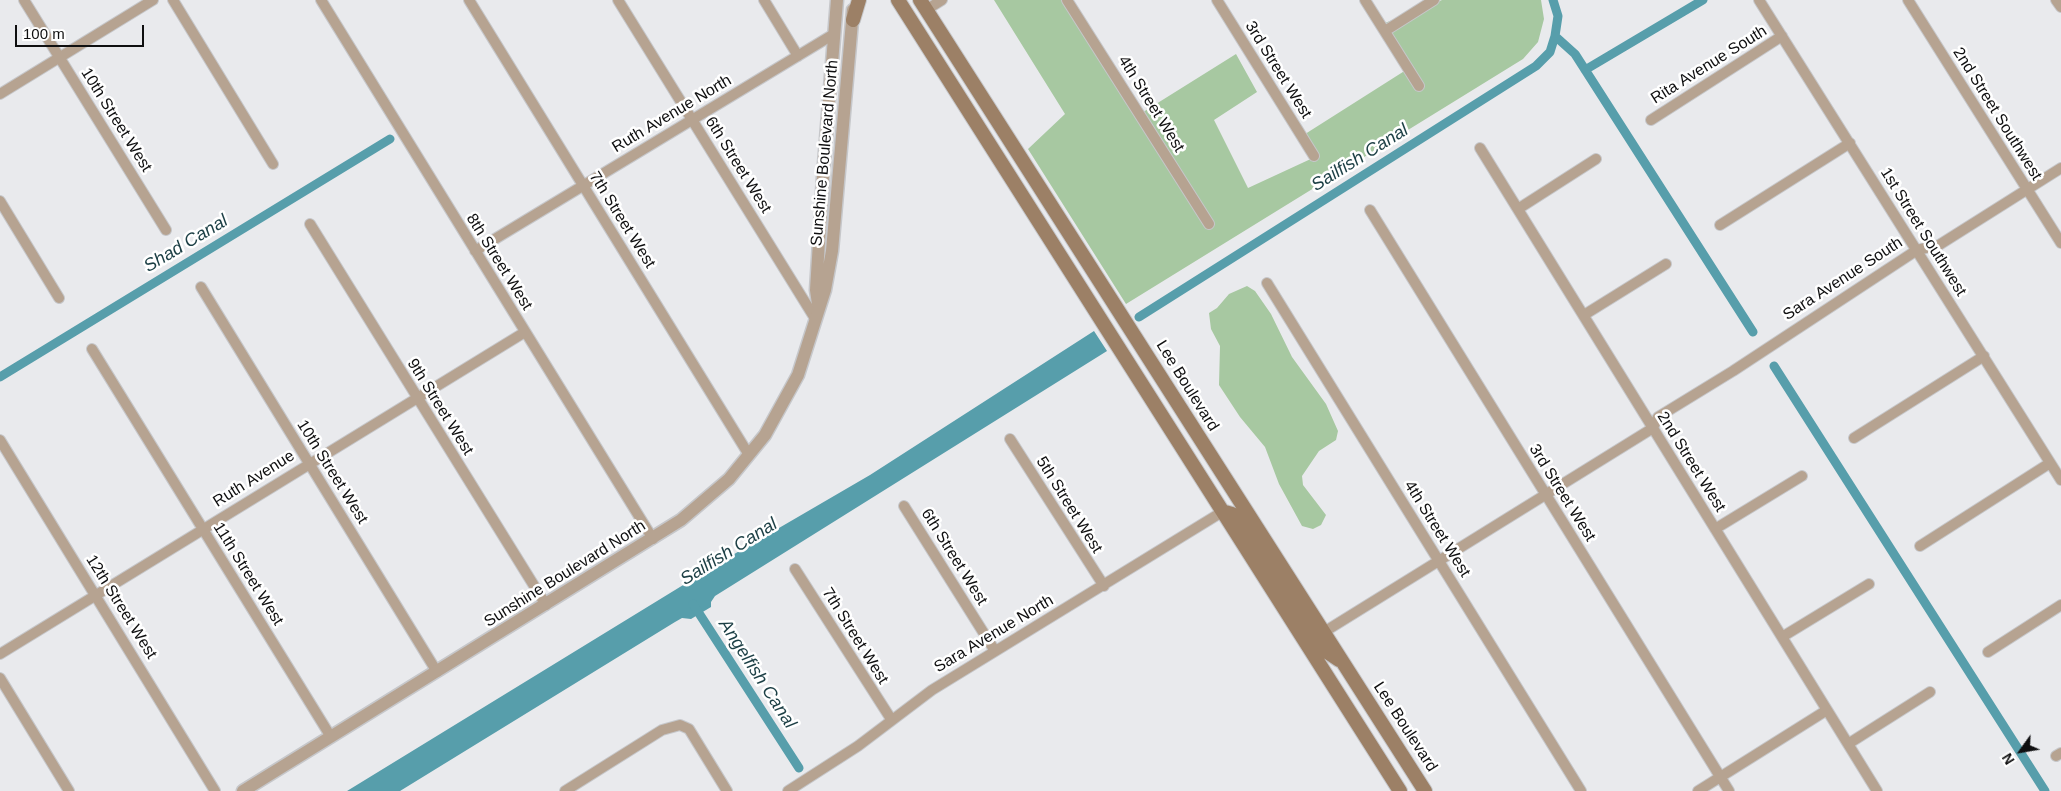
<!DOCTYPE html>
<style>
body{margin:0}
#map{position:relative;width:2061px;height:791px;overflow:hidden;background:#e9eaed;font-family:Helvetica,sans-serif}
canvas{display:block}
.north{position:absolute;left:1996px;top:726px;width:50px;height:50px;-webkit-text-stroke:4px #fff;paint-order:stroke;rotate:238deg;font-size:14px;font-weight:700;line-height:20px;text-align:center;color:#0f0f10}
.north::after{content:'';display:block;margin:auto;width:18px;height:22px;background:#0f0f10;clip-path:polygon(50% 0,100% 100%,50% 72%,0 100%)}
.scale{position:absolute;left:15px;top:25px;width:129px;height:22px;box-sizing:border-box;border:2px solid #0f0f10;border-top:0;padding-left:6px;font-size:15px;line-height:18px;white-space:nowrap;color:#0f0f10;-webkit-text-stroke:4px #fff;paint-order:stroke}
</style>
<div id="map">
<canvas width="2061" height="791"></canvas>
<div class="north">N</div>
<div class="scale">100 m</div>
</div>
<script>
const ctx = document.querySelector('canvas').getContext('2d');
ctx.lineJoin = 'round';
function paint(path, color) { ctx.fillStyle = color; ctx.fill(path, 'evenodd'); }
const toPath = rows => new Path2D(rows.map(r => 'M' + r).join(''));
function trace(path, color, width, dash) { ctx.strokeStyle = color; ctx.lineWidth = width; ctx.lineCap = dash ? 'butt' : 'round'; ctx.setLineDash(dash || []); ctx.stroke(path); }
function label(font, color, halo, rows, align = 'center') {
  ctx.font = font + ' Helvetica,sans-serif'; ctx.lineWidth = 5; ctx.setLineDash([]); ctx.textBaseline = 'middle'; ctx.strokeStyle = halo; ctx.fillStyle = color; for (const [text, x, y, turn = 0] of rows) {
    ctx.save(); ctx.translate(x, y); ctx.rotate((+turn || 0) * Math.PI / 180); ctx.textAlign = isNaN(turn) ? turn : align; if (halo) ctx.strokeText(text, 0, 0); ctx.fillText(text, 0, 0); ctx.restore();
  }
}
paint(toPath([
 [994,0,1067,0,1140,114,1236,54,1257,92,1214,120,1248,188,1315,157,1302,136,1406,70,1385,23,1442,0,1541,0,1544,19,1538,42,1523,59,1126,304,1028,149,1065,114],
 [1247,286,1255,291,1271,314,1292,357,1326,404,1338,431,1336,440,1319,451,1302,476,1303,485,1326,515,1321,525,1313,529,1302,526,1279,484,1265,447,1240,417,1219,385,1220,346,1211,329,1209,313,1217,308,1229,294]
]), '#a7c8a1');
paint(toPath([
 [1094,331,1107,351,715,596,711,602,711,607,691,619,682,618,675,622,400,791,347,791,724,560,870,475]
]), '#579eab');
trace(toPath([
 [1555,36,1575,54,1753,332],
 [1585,70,1703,0],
 [1139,317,1536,66,1550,52,1555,36,1558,16,1553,0],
 [1774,366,2045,791],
 [0,377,390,139],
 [693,604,799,768]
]), '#579eab', 9);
const minor = toPath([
 [24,0,166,230],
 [173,0,273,164],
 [321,0,653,539],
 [469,0,749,455],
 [618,0,816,320],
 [764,0,798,56],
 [1067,0,1209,224],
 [1217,0,1314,156],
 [1365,0,1419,86],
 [1759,0,2061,480],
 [1908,0,2061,243],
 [2056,0,2061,7],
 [926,10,942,0],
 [1385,31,1434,0],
 [0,94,153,0],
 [1651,120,1782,36],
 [1480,148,1877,791],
 [0,201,59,298],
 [1518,209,1596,159],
 [1370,210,1729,791],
 [310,224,546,605],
 [1720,225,1850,143],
 [475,251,834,34],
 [1267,283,1581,791],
 [201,287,437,672],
 [1584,315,1666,264],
 [92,349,331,737],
 [1854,438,1984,356],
 [1010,439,1104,586],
 [0,440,215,791],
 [904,506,995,651],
 [1715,529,1802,476],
 [1920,546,2050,463],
 [795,569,891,719],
 [1324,632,1653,428,1658,417,1733,371,1917,250,1939,245,2061,168],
 [1782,637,1869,584],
 [1988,652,2061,605],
 [0,654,525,332],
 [0,678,69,791],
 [1848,744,1930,692],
 [2056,756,2061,753],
 [565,791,662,730,680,725,689,729,727,791],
 [788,791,858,746,932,690,1222,512],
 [1698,791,1827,710]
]);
const tertiary = toPath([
 [818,304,816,290,823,177,837,0],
 [243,791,681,520,729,479,765,435,798,375,825,290,832,251,853,10]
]);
const secondary = toPath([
 [898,0,1400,791],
 [920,0,1425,791],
 [853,20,859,0],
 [1225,512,1232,514,1243,526,1321,648,1339,660]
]);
trace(minor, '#c6c7ca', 12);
trace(tertiary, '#c6c7ca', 15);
trace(secondary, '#c6c7ca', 16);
trace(minor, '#b6a391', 10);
trace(tertiary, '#b6a391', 12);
trace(secondary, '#9c8066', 14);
label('16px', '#0f0f10', '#fff', [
 ["Rita Avenue South",1709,65,-32],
 ["3rd Street West",1278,70,58],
 ["4th Street West",1151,104,58],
 ["Ruth Avenue North",672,114,-31],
 ["2nd Street Southwest",1997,114,58],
 ["10th Street West",116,120,58],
 ["Sunshine Boulevard North",825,153,-85],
 ["6th Street West",738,165,58],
 ["7th Street West",622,220,58],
 ["1st Street Southwest",1923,232,58],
 ["8th Street West",499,262,58],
 ["Sara Avenue South",1843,279,-33],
 ["Lee Boulevard",1187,386,58],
 ["9th Street West",440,407,58],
 ["2nd Street West",1691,462,58],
 ["10th Street West",332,472,58],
 ["Ruth Avenue",254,479,-32],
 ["3rd Street West",1562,493,58],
 ["5th Street West",1069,505,58],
 ["4th Street West",1437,529,58],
 ["6th Street West",954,557,58],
 ["11th Street West",248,574,58],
 ["Sunshine Boulevard North",565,574,-32],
 ["12th Street West",121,607,58],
 ["Sara Avenue North",994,634,-31],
 ["7th Street West",855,636,58],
 ["Lee Boulevard",1405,727,57]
]);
label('italic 18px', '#1c3f45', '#fff', [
 ["Sailfish Canal",1360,158,-32],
 ["Shad Canal",186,244,-31],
 ["Sailfish Canal",729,552,-32],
 ["Angelfish Canal",757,674,57]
]);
</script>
